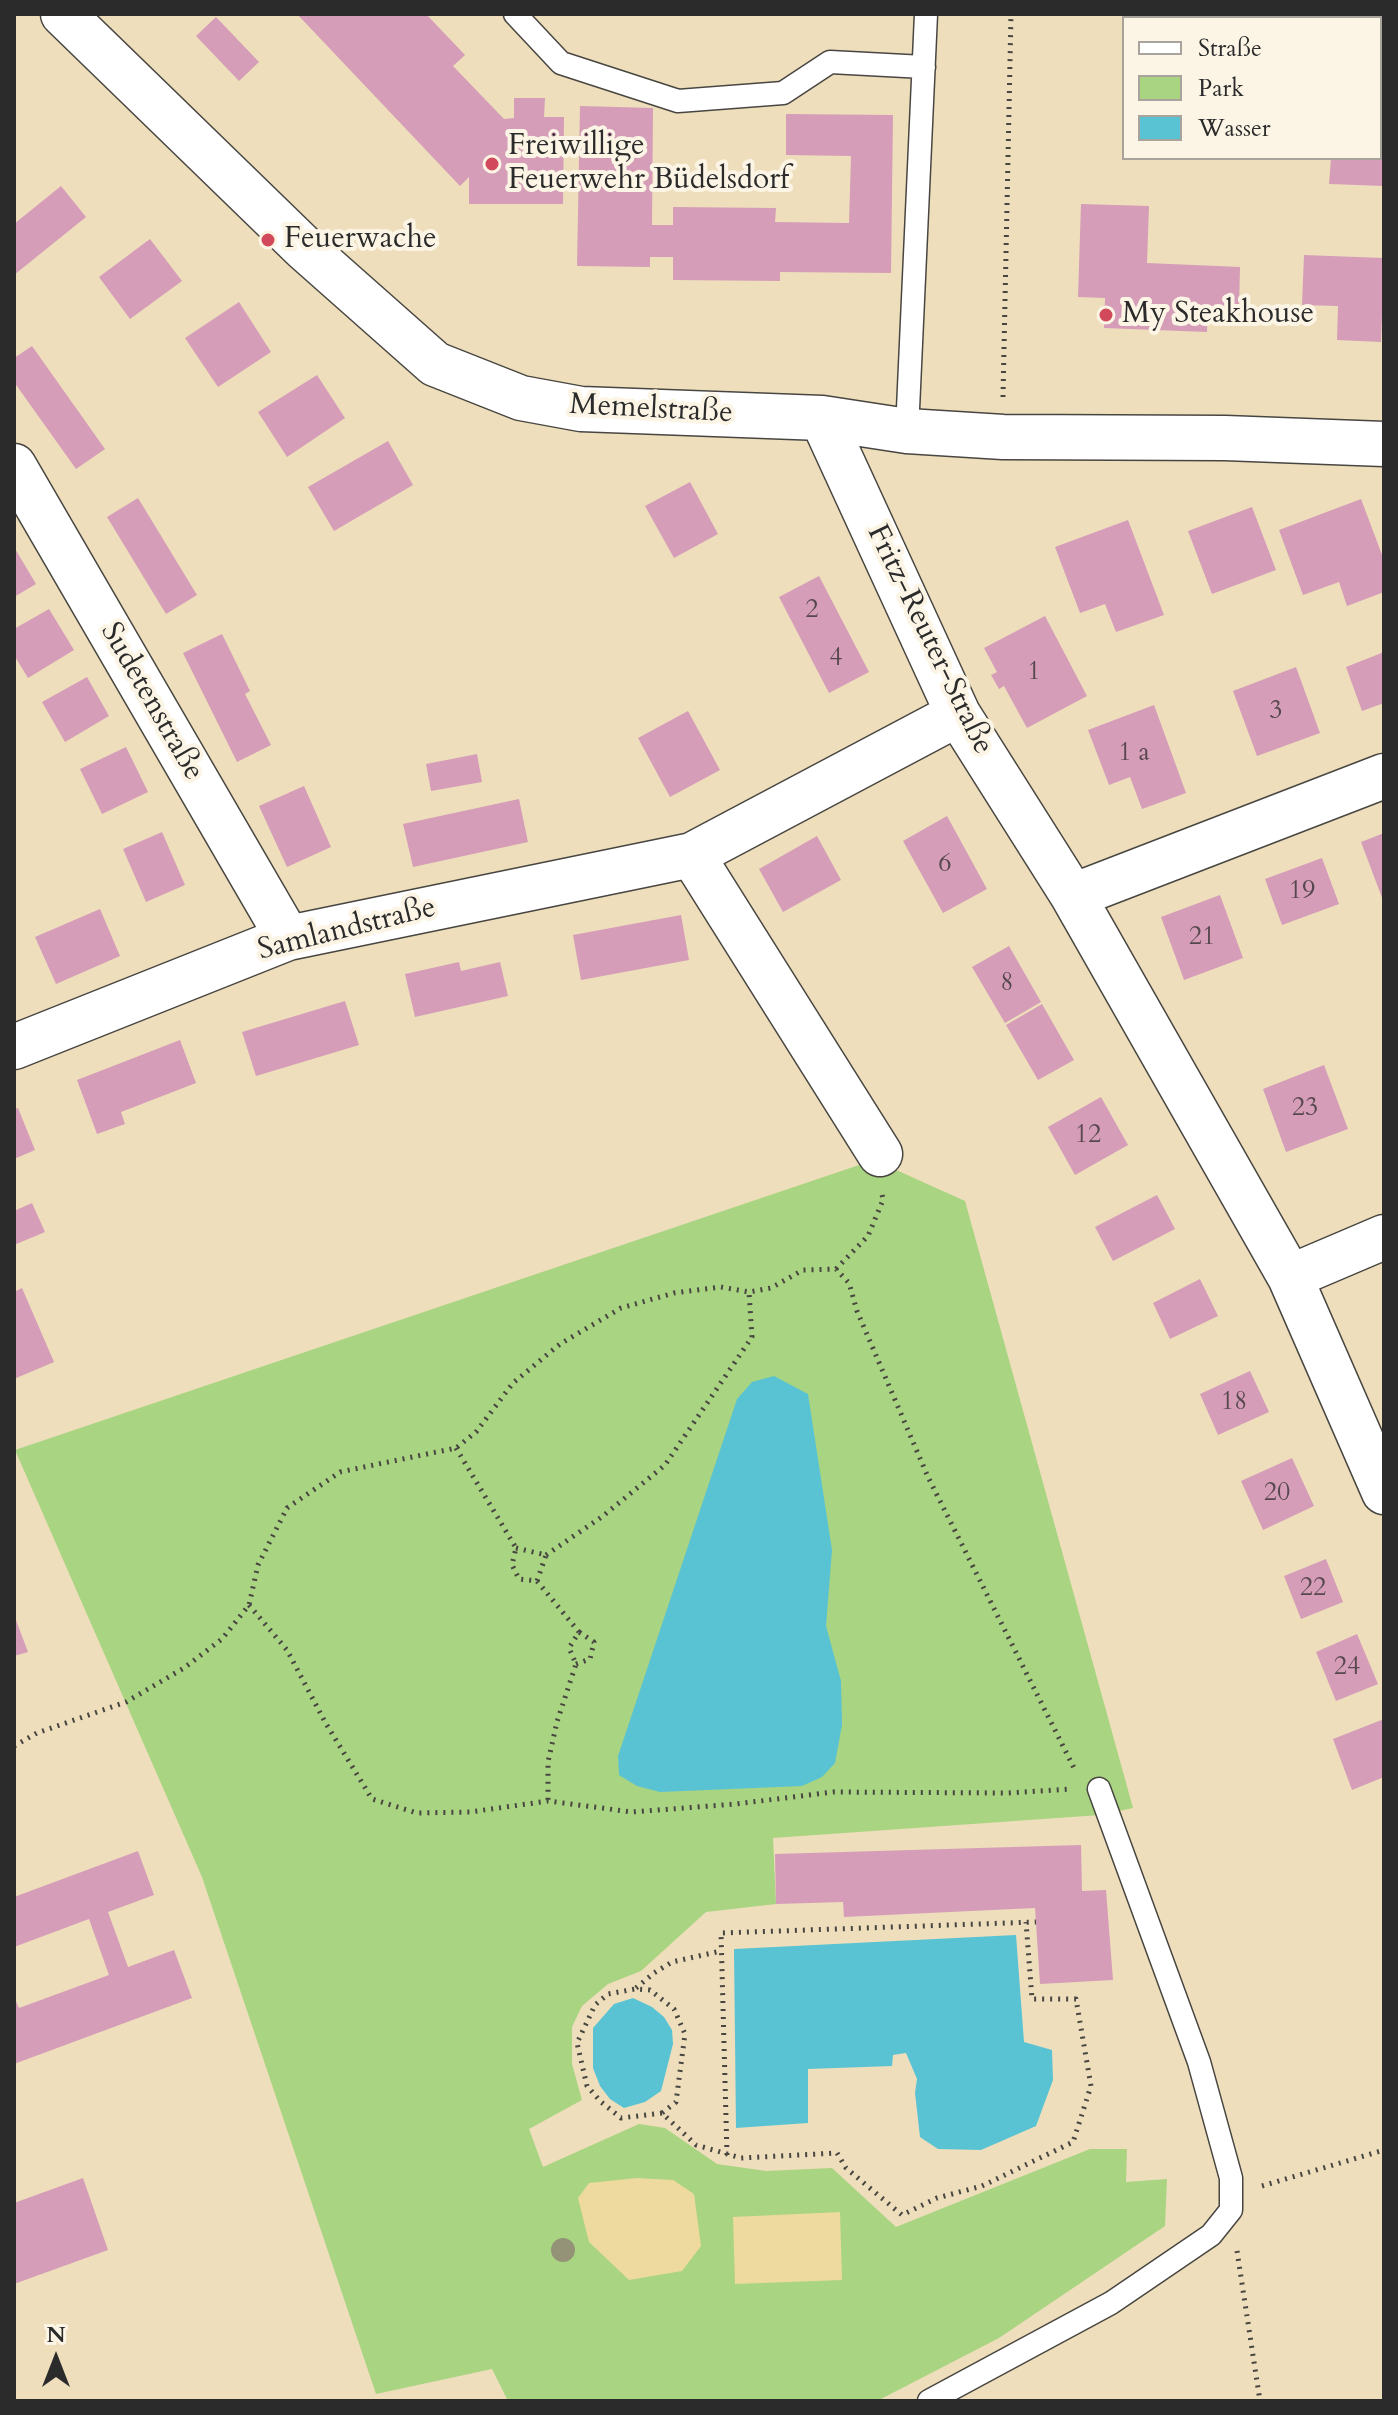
<!DOCTYPE html>
<meta charset="utf-8">
<style>
body{margin:0}
#map{position:relative;width:1398px;height:2415px;overflow:hidden;background:#eedebc;font-family:Cardo,serif}
canvas{display:block}
.frame{position:absolute;inset:0;border:16px solid #2b2b2b;pointer-events:none}
.legend{position:absolute;left:1122px;top:16px;width:260px;height:144px;box-sizing:border-box;background:#fcf5e5;border:2px solid #a8a49b;margin:0;padding:10px 14px;list-style:none;font-size:24px;color:#2b2b2b}
.legend li{display:flex;align-items:center;gap:16px;height:40px}
.legend b{width:40px;border:2px solid #a8a49b}
.north{position:absolute;left:16px;top:2319px;width:80px;height:80px;-webkit-text-stroke:6px #fcf5e5;paint-order:stroke;rotate:0deg;font-size:22px;font-weight:700;line-height:32px;text-align:center;color:#2b2b2b}
.north::after{content:'';display:block;margin:auto;width:28px;height:36px;background:#2b2b2b;clip-path:polygon(50% 0,100% 100%,50% 72%,0 100%)}
</style>
<div id="map">
<canvas width="1398" height="2415"></canvas>
<div class="frame"></div>
<ul class="legend">
<li><b style="height:10px;background:#fff"></b>Straße</li>
<li><b style="height:22px;background:#a9d481"></b>Park</li>
<li><b style="height:22px;background:#59c3d4"></b>Wasser</li>
</ul>
<div class="north">N</div>
</div>
<script>
const ctx = document.querySelector('canvas').getContext('2d');
ctx.lineJoin = 'round';
function paint(path, color) { ctx.fillStyle = color; ctx.fill(path, 'evenodd'); }
const toPath = rows => new Path2D(rows.map(r => 'M' + r).join(''));
function trace(path, color, width, dash) { ctx.strokeStyle = color; ctx.lineWidth = width; ctx.lineCap = dash ? 'butt' : 'round'; ctx.setLineDash(dash || []); ctx.stroke(path); }
function label(font, color, halo, rows, align = 'center') {
  ctx.font = font + ' Cardo,serif'; ctx.lineWidth = 8; ctx.setLineDash([]); ctx.textBaseline = 'middle'; ctx.strokeStyle = halo; ctx.fillStyle = color; for (const [text, x, y, turn = 0] of rows) {
    ctx.save(); ctx.translate(x, y); ctx.rotate((+turn || 0) * Math.PI / 180); ctx.textAlign = isNaN(turn) ? turn : align; if (halo) ctx.strokeText(text, 0, 0); ctx.fillText(text, 0, 0); ctx.restore();
  }
}
paint(toPath([
 [874,1160,965,1201,1133,1808,1100,1815,773,1838,776,1904,706,1912,641,1971,608,1984,582,2006,572,2027,572,2064,582,2100,529,2129,543,2167,639,2124,665,2128,717,2164,766,2171,832,2168,896,2227,1090,2149,1127,2149,1126,2182,1167,2179,1165,2226,999,2338,877,2401,508,2401,492,2369,376,2394,202,1877,15,1450]
]), '#a9d481');
paint(toPath([
 [637,2178,673,2180,694,2194,701,2246,682,2271,629,2280,589,2242,578,2198,589,2183],
 [840,2212,842,2280,735,2284,733,2217]
]), '#eeda9e');
paint(toPath([
 [774,1376,808,1394,832,1550,826,1626,841,1681,842,1725,835,1763,822,1777,802,1786,660,1792,637,1786,619,1775,618,1756,737,1399,752,1382],
 [1016,1935,1024,2042,1052,2050,1053,2080,1036,2126,981,2150,938,2149,920,2137,915,2093,917,2079,906,2053,893,2055,892,2066,808,2069,808,2123,736,2128,734,1949],
 [633,1998,652,2007,664,2017,672,2030,673,2044,661,2091,645,2102,624,2108,610,2099,600,2086,593,2068,593,2028,614,2004]
]), '#59c3d4');
paint(toPath([
 [297,14,426,14,465,55,453,66,504,119,514,118,514,98,545,98,544,117,564,117,563,204,469,204,469,177,460,186],
 [1174,14,1240,14,1240,18,1174,18],
 [216,17,259,62,239,81,196,36],
 [580,106,653,108,652,225,673,225,673,207,776,208,775,222,849,223,851,156,786,155,786,114,893,115,891,273,780,272,780,281,673,280,673,257,650,257,650,267,577,266],
 [1380,134,1384,134,1384,186,1329,184,1331,158,1380,158],
 [61,186,86,217,14,275,14,224],
 [1081,204,1149,206,1147,263,1240,267,1239,308,1208,306,1207,332,1104,328,1105,298,1078,297],
 [150,239,182,281,130,319,99,277],
 [1304,255,1384,258,1381,342,1337,340,1338,306,1302,305],
 [239,302,271,352,218,387,185,338],
 [32,346,105,449,76,469,14,382,14,358],
 [317,375,345,418,287,457,258,412],
 [388,441,413,485,334,531,308,487],
 [690,482,718,534,674,558,645,506],
 [138,498,197,595,166,614,107,517],
 [1361,499,1384,560,1384,592,1347,606,1339,582,1303,595,1279,530],
 [1252,507,1276,570,1212,594,1188,531],
 [1128,520,1164,615,1116,632,1105,604,1080,613,1055,547],
 [14,547,36,584,14,597],
 [819,576,869,672,829,693,779,597],
 [49,609,74,650,28,678,14,655,14,629],
 [1045,616,1087,696,1027,728,1004,686,999,689,991,675,997,672,984,648],
 [222,634,250,691,245,694,271,745,237,762,183,653],
 [1384,652,1384,703,1362,711,1346,667],
 [1296,667,1320,733,1257,756,1233,691],
 [87,677,109,716,65,742,42,702],
 [1154,705,1186,793,1142,809,1130,777,1109,785,1088,730],
 [688,711,720,770,670,797,638,738],
 [126,747,148,792,102,814,80,769],
 [477,754,482,782,431,791,426,764],
 [304,786,331,847,287,867,259,806],
 [519,799,528,842,413,867,403,824],
 [947,816,987,889,943,913,903,841],
 [162,832,185,885,146,902,123,849],
 [1384,833,1384,903,1361,842],
 [817,836,841,880,783,912,759,869],
 [1322,858,1339,904,1282,925,1265,879],
 [1220,895,1243,958,1184,980,1161,917],
 [100,909,120,956,56,984,35,937],
 [681,915,689,960,581,980,573,935],
 [1009,946,1041,1002,1005,1023,972,967],
 [459,962,461,971,500,962,508,996,415,1017,405,974],
 [345,1001,359,1045,256,1076,242,1032],
 [1042,1004,1074,1060,1038,1080,1006,1025],
 [180,1040,196,1083,121,1112,125,1124,97,1134,77,1080],
 [1324,1065,1348,1129,1286,1152,1263,1089],
 [1101,1097,1128,1145,1075,1175,1048,1127],
 [18,1108,35,1150,14,1159,14,1109],
 [1157,1195,1175,1229,1113,1261,1095,1227],
 [32,1203,45,1232,14,1245,14,1211],
 [1200,1279,1218,1316,1170,1339,1153,1303],
 [22,1288,54,1362,14,1379,14,1292],
 [1250,1371,1269,1412,1218,1435,1200,1394],
 [1292,1458,1314,1506,1263,1530,1241,1481],
 [1326,1559,1343,1602,1301,1619,1284,1576],
 [14,1615,28,1652,14,1656],
 [1357,1634,1378,1684,1336,1701,1316,1652],
 [1384,1719,1384,1777,1352,1790,1333,1739],
 [1081,1845,1082,1891,1106,1890,1113,1980,1040,1984,1035,1908,844,1917,843,1902,776,1904,775,1854],
 [138,1851,154,1895,108,1912,128,1967,174,1950,192,1998,14,2064,14,1997,19,2008,109,1975,89,1919,14,1947,14,1897],
 [83,2178,108,2250,14,2284,14,2203]
]), '#d59db8');
const lane = toPath([
 [515,14,561,63,678,101,783,93,830,62,924,67],
 [907,431,926,14],
 [929,2401,1111,2303,1211,2235,1231,2210,1231,2178,1199,2062,1099,1789]
]);
const street = toPath([
 [63,14,304,248,435,364,521,398,581,409,822,418,907,431,1003,437,1225,438,1384,444],
 [822,418,958,714,1073,896,1290,1277,1384,1492],
 [14,466,288,938],
 [692,855,880,1154],
 [1073,896,1384,776],
 [14,1047,288,938,692,855,958,714],
 [1290,1277,1384,1237]
]);
trace(lane, '#484641', 25);
trace(street, '#484641', 47);
trace(toPath([
 [1003,397,1011,14],
 [836,1269,868,1236,883,1200,882,1194],
 [456,1448,516,1548,512,1565,519,1579,537,1581,579,1632,569,1648,576,1664,557,1722,548,1762,548,1801],
 [516,1548,546,1555,537,1581],
 [546,1555,603,1516,665,1465,752,1337,749,1292],
 [249,1605,287,1650,325,1722,372,1799,417,1813,470,1812,548,1801,632,1812,736,1804,833,1792,1007,1793,1072,1789],
 [576,1664,590,1659,594,1642,579,1632],
 [14,1746,37,1733,126,1702,184,1668,222,1639,249,1605,258,1565,287,1508,340,1472,456,1448,476,1432,513,1383,560,1344,621,1308,674,1293,721,1287,749,1292,771,1288,803,1270,836,1269,849,1283,857,1311,928,1477,1076,1772],
 [636,1988,654,1973,672,1962,721,1951],
 [662,2113,621,2118,601,2102,587,2086,577,2043,595,2005,608,1994,635,1989,650,1990,674,2009,685,2034,676,2102,662,2113,696,2145,741,2158,837,2153,846,2168,902,2215,937,2198,982,2186,1073,2142,1091,2086,1076,1999,1032,1999,1026,1922],
 [727,2155,721,1933,1036,1922],
 [1262,2186,1384,2150],
 [1237,2251,1260,2401]
]), '#484641', 5, [2, 6]);
trace(lane, '#fff', 22);
trace(street, '#fff', 44);
ctx.fillStyle = '#949378';
for (const [x, y] of [
 [563,2250]
]) { ctx.beginPath(); ctx.arc(x, y, 12, 0, 2 * Math.PI); ctx.fill(); }
for (const [x, y, r, color] of [
 [492,164,8,"#d1495b"],
 [268,240,8,"#d1495b"],
 [1106,315,8,"#d1495b"]
]) { const dot = new Path2D(); dot.arc(x, y, r, 0, 2 * Math.PI); ctx.fillStyle = color; ctx.fill(dot); trace(dot, '#fcf5e5', 3); }
label('26px', '#56484e', null, [
 ["2",812,611],
 ["4",836,659],
 ["1",1034,673],
 ["3",1276,712],
 ["1 a",1134,754],
 ["6",945,865],
 ["19",1302,892],
 ["21",1202,938],
 ["8",1007,984],
 ["23",1305,1109],
 ["12",1088,1136],
 ["18",1234,1403],
 ["20",1277,1494],
 ["22",1313,1589],
 ["24",1347,1668]
]);
label('30px', '#2b2b2b', '#fcf5e5', [
 ["Freiwillige",508,147],
 ["Feuerwehr Büdelsdorf",508,181],
 ["Feuerwache",284,240],
 ["My Steakhouse",1122,315]
], 'left');
label('30px', '#2b2b2b', '#fcf5e5', [
 ["Memelstraße",651,410,3],
 ["Fritz-Reuter-Straße",929,640,64],
 ["Sudetenstraße",151,702,60],
 ["Samlandstraße",347,930,-14]
]);
</script>
